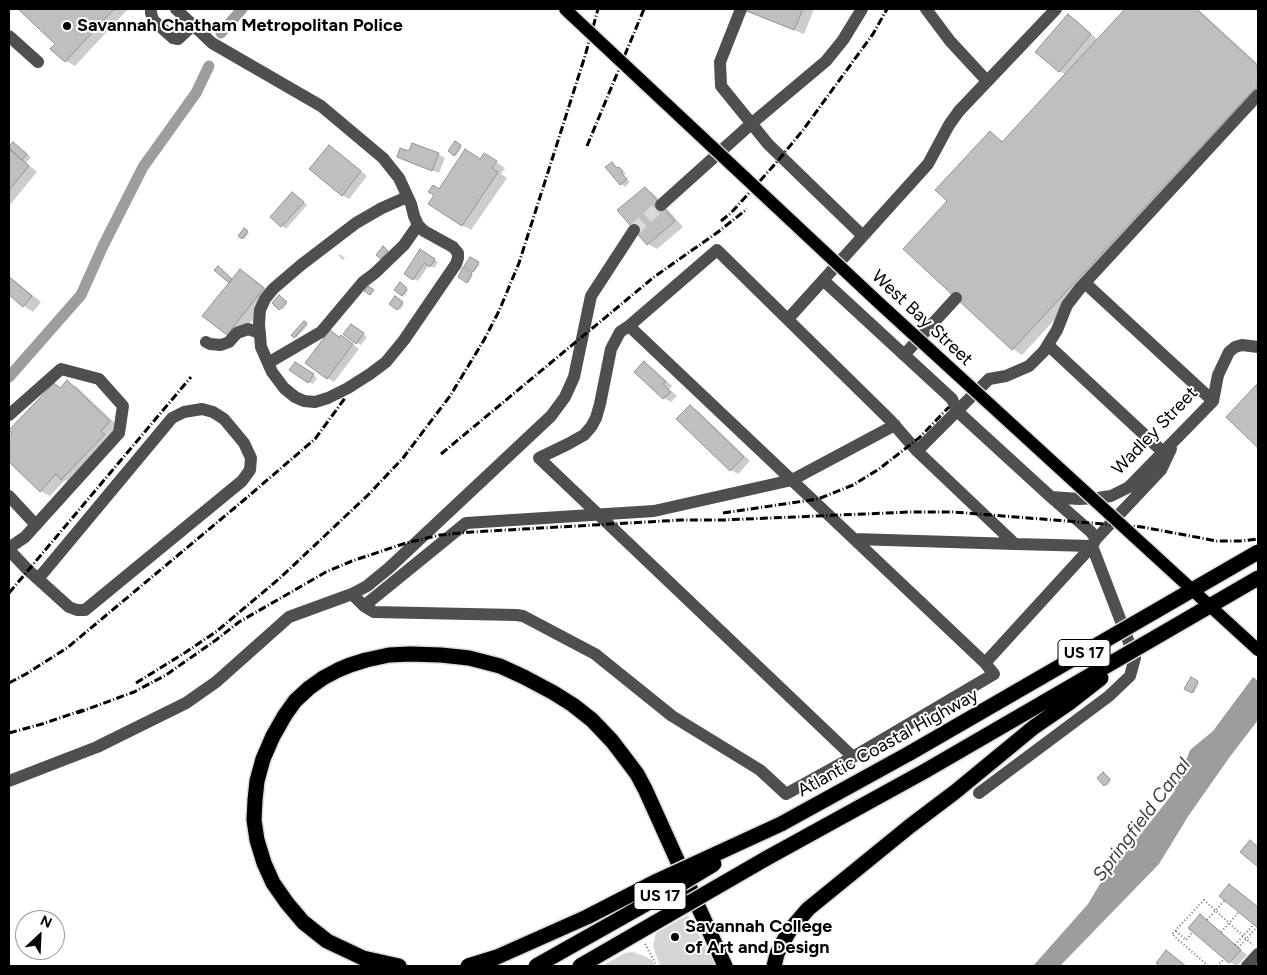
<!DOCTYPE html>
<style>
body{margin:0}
#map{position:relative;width:1267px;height:975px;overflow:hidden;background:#fff;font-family:Figtree,sans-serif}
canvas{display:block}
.frame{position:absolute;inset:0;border:10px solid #000;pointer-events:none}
.north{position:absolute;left:15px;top:910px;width:50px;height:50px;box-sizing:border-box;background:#fff;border:1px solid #999;border-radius:50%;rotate:25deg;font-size:14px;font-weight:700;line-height:20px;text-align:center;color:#000}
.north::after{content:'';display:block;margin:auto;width:18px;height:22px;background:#000;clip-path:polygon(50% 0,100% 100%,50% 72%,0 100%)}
</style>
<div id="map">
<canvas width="1267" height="975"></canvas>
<div class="frame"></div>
<div class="north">N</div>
</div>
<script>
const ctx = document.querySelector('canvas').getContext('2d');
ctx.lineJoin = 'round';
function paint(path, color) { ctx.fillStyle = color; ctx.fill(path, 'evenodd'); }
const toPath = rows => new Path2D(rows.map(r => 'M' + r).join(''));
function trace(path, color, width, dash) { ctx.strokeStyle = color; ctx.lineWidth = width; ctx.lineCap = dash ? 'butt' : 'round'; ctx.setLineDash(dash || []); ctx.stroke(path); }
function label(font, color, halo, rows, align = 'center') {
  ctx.font = font + ' Figtree,sans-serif'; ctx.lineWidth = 4; ctx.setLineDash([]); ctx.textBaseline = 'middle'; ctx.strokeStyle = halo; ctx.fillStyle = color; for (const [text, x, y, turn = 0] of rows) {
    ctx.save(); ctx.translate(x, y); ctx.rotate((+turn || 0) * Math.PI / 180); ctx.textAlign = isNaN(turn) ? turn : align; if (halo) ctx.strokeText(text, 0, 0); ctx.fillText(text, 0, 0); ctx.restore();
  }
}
paint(toPath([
 [688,915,716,966,660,966,653,946,656,933],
 [633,952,646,957,652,960,655,966,602,966,625,953]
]), '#d6d6d6');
paint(toPath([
 [1253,677,1258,681,1258,720,1229,758,1189,815,1159,864,1060,966,1033,966,1088,904,1103,879,1136,840,1174,792,1190,750,1213,731]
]), '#9d9d9d');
paint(toPath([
 [20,9,128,9,75,66,66,61,52,49,57,44],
 [740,9,814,9,804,34],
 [1127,9,1198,9,1258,64,1258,100,1022,355,1013,349,904,249,949,201,990,133,1004,142,1066,75,1059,71,1068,15,1075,19,1098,40],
 [455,142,462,147,456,156,449,151],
 [14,143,31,157,26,163,37,172,9,206,9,148],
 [336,150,367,176,349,199,342,195],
 [410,153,438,154,445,158,439,173,405,160],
 [480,160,493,160,505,168,501,174,507,178,471,230,462,225,439,190],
 [612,163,618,169,623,171,626,174,624,176,630,182,625,187,621,184,607,168],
 [645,188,654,194,683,227,657,249,648,244],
 [297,196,307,205,286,229,282,226],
 [244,229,249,233,244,239,239,236],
 [421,251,438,262,434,268,429,265,418,281,405,274],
 [339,254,345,258,343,260,338,255],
 [471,258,480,264,475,271,466,266],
 [463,269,473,275,469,282,459,277],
 [240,270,250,276,273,294,237,340,227,334,233,280],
 [9,276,41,302,33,312,24,306,9,293],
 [400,284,408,290,405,296,396,289],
 [281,297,287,304,282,310,273,303],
 [395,298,404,304,400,310,391,304],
 [304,322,308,325,296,338,293,335],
 [356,328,367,337,361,345,357,343],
 [340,338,348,340,359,349,334,382,327,378],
 [644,363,651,367,672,386,669,389,677,396,671,402,664,398,636,372],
 [300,366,317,378,313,384,309,382],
 [67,382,77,387,119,427,71,484,65,480,50,496,40,491,9,460,9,438,54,384,61,388],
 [1258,385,1258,446,1228,417],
 [690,406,697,410,750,461,738,474,731,470,678,419],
 [1191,679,1199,683,1194,693,1186,689],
 [1105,775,1111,781,1107,786,1105,785],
 [1200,916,1207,920,1247,955,1237,966,1230,962,1190,928]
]), '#0003');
trace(toPath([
 [221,33,242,9],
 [9,377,81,295,103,246,143,167,196,93,209,66]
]), '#9d9d9d', 11);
const building = toPath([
 [18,9,114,9,65,62,50,49,55,44,18,9],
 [742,9,803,9,794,30,742,9],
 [1125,9,1196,9,1258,66,1258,85,1012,350,903,249,947,201,935,190,990,131,1002,142,1125,9],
 [1068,14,1091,34,1059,72,1035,52,1068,14],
 [455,141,461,145,454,156,448,151,455,141],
 [13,142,27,154,22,160,9,148,9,146,13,142],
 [412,143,439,153,432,171,397,157,400,148,409,151,412,143],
 [329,145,361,171,342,196,309,169,329,145],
 [9,149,29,166,9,190,9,149],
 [465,149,480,159,484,153,497,161,492,168,498,172,462,226,428,204,434,195,428,192,433,185,439,189,465,149],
 [612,162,617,168,619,167,623,171,621,173,627,179,620,185,605,167,612,162],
 [645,187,675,221,647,245,617,210,645,187],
 [292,192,304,202,281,227,270,217,292,192],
 [244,228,248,231,242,239,238,236,244,228],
 [383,246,388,251,381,259,376,255,383,246],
 [420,249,435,259,430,267,424,263,413,280,404,274,420,249],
 [470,257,479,262,473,272,464,266,470,257],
 [218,266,232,279,229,283,214,270,218,266],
 [463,267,472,273,467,283,458,277,463,267],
 [240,269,264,288,227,335,202,316,240,269],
 [9,277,32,296,23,307,9,295,9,277],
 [400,282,407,288,402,296,394,290,400,282],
 [368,286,374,290,370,295,364,291,368,286],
 [279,295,287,302,279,310,272,303,279,295],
 [395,296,403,302,397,310,389,304,395,296],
 [304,321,307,323,294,338,291,335,304,321],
 [351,324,364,333,356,344,343,334,351,324],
 [330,330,339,337,341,335,353,344,327,379,305,363,330,330],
 [644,361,666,382,663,384,671,392,663,399,634,372,644,361],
 [295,362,314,374,308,383,289,370,295,362],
 [67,380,110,421,101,431,105,434,61,480,56,474,40,492,9,462,9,436,12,433,9,430,54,383,60,388,67,380],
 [1258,383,1258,448,1226,417,1258,383],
 [690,405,744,457,730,471,676,419,690,405],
 [1191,677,1198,681,1192,693,1184,689,1191,677],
 [1103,772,1110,779,1104,786,1097,778,1103,772],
 [1250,840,1258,847,1258,867,1240,852,1250,840],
 [1229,884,1258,907,1258,928,1219,896,1229,884],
 [1200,914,1241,950,1229,963,1188,928,1200,914],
 [1166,950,1186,966,1160,966,1156,963,1166,950]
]);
paint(building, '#bfbfbf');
trace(building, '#939393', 1);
trace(toPath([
 [634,230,661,205]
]), '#d9d9d9', 12, [12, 6]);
const highway = toPath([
 [781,824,910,753],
 [399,966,363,958,327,941,303,922,287,903,273,883,264,863,257,840,254,820,255,800,257,781,263,759,273,736,285,715,295,701,309,688,323,678,338,670,350,665,366,660,389,655,410,654,441,655,469,658,500,666,524,677,554,693,573,705,592,720,612,741,625,758,637,774,645,789,725,966]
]);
trace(highway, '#dbdbdb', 18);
trace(toPath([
 [1207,920,1225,900],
 [1176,931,1186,940,1193,932],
 [1221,932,1239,912],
 [645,944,657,966],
 [1235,945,1254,924],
 [1238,948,1257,927],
 [1208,966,1172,934,1204,900,1253,945],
 [1217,966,1224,959]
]), '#717171', 2, [1, 2.5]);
trace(toPath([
 [151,9,151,13,153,20,173,38,178,39,193,25],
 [176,9,212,43,321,106,383,158,399,178,411,204,414,216,418,225,424,231,453,247,458,253,458,258,456,264,404,340,386,362,370,374,348,388,328,398,315,402,304,401,295,397,284,388,272,372,261,347,259,324,260,310,265,299,273,289,301,265,356,223,382,208,407,197],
 [741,9,720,62,721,86,768,144,863,236],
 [926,9,950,41,987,81],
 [9,36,38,62],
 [661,205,751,124,826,61,843,40,862,9],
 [634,230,591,296,574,377,565,397,551,416,389,568,367,586,352,594,364,606,374,612,516,615,523,616,595,654,672,716,760,770,786,794,853,757],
 [823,280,952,399,957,411,1051,497,1079,499,1098,498,1111,496,1129,487,1213,401,1218,375,1229,352,1235,347,1242,345,1258,347],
 [1085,283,1213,401],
 [788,319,928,164,949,125,959,111,1056,9],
 [629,326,620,332,611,349,600,404,596,418,591,427,584,435,568,444,539,458,853,757,994,674,985,663],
 [206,342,210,344,221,345,229,342,237,333,248,329,260,333],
 [1048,345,1163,452],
 [904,355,956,298],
 [268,363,321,332,363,282,375,273,404,245,418,225],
 [9,415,61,369,99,379,123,406,119,433,25,537,9,548],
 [917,451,890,420,717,250,629,326,985,663,1092,546,1096,539,1091,532,1051,497],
 [9,496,36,525],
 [854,539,1015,544],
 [1096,539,1161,470,1171,449],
 [9,550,28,570,38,579,69,607,77,610,85,610,242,481,250,470,251,458,244,443,224,419,213,412,202,409,184,412,172,418,38,579],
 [364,606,466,523,654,511,792,480,895,425],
 [9,781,97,747,186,703,216,682,289,617,352,594],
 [979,793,1109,696,1130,676,1135,658,1092,546,1015,544,917,451,989,379,1006,376,1029,366,1044,351,1057,330,1067,305,1081,287,1258,95],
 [1247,966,1258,954]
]), '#4f4f4f', 12);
trace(highway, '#000', 15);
trace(toPath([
 [587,146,644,9],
 [721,221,731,213,776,163,803,130,873,34,887,9],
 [441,454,654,277,718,232,747,209],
 [723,513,818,499,853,485,879,469,919,438,949,407],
 [9,593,191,377],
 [9,683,26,674,67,648,244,500,315,439,345,398],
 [136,683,186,652,217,631,280,578,369,494,403,458,450,396,484,340,499,311,519,263,585,56,598,9],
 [77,713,134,692,166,675,216,640,239,622,326,572,352,561,406,543,440,535,472,532,681,520,723,520,910,512,953,512,1142,527,1217,541,1242,541,1258,539],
 [9,733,42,724,83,710]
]), '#000', 3, [8, 2.5, 1, 2.5]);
const majorBridge = toPath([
 [565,9,878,302,1258,650]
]);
const highwayBridge = toPath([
 [910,753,1258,552],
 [468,966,497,957,587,917,657,881,781,824],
 [536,966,669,891,714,864],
 [580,966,767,858,925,771,1258,578],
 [774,966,777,954,783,942,790,930,808,909,910,826,955,792,1034,727,1069,703,1101,678]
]);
trace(majorBridge, '#dbdbdb', 15, []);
trace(highwayBridge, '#dbdbdb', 18, []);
trace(majorBridge, '#000', 12);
trace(highwayBridge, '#000', 15);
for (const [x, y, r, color] of [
 [67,26,5,"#000"],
 [675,937,5,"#000"]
]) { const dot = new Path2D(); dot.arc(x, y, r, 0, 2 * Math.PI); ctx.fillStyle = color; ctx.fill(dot); trace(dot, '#fff', 2); }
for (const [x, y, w] of [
 [1084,653,52],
 [660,896,52]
]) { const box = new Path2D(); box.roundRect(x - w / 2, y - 13.5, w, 27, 4); ctx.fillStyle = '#fff'; ctx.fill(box); trace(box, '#000', 1); }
label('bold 16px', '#000', null, [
 ["US 17",1084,653],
 ["US 17",660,896]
]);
label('bold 18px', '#000', '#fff', [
 ["Savannah Chatham Metropolitan Police",77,26],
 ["Savannah College",685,927],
 ["of Art and Design",685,948]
], 'left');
label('18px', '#000', '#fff', [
 ["West Bay Street",922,318,43],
 ["Wadley Street",1155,431,-46],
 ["Atlantic Coastal Highway",888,743,-29]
]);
label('italic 19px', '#3e3e3e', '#fff', [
 ["Springfield Canal",1142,820,-53]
]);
</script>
